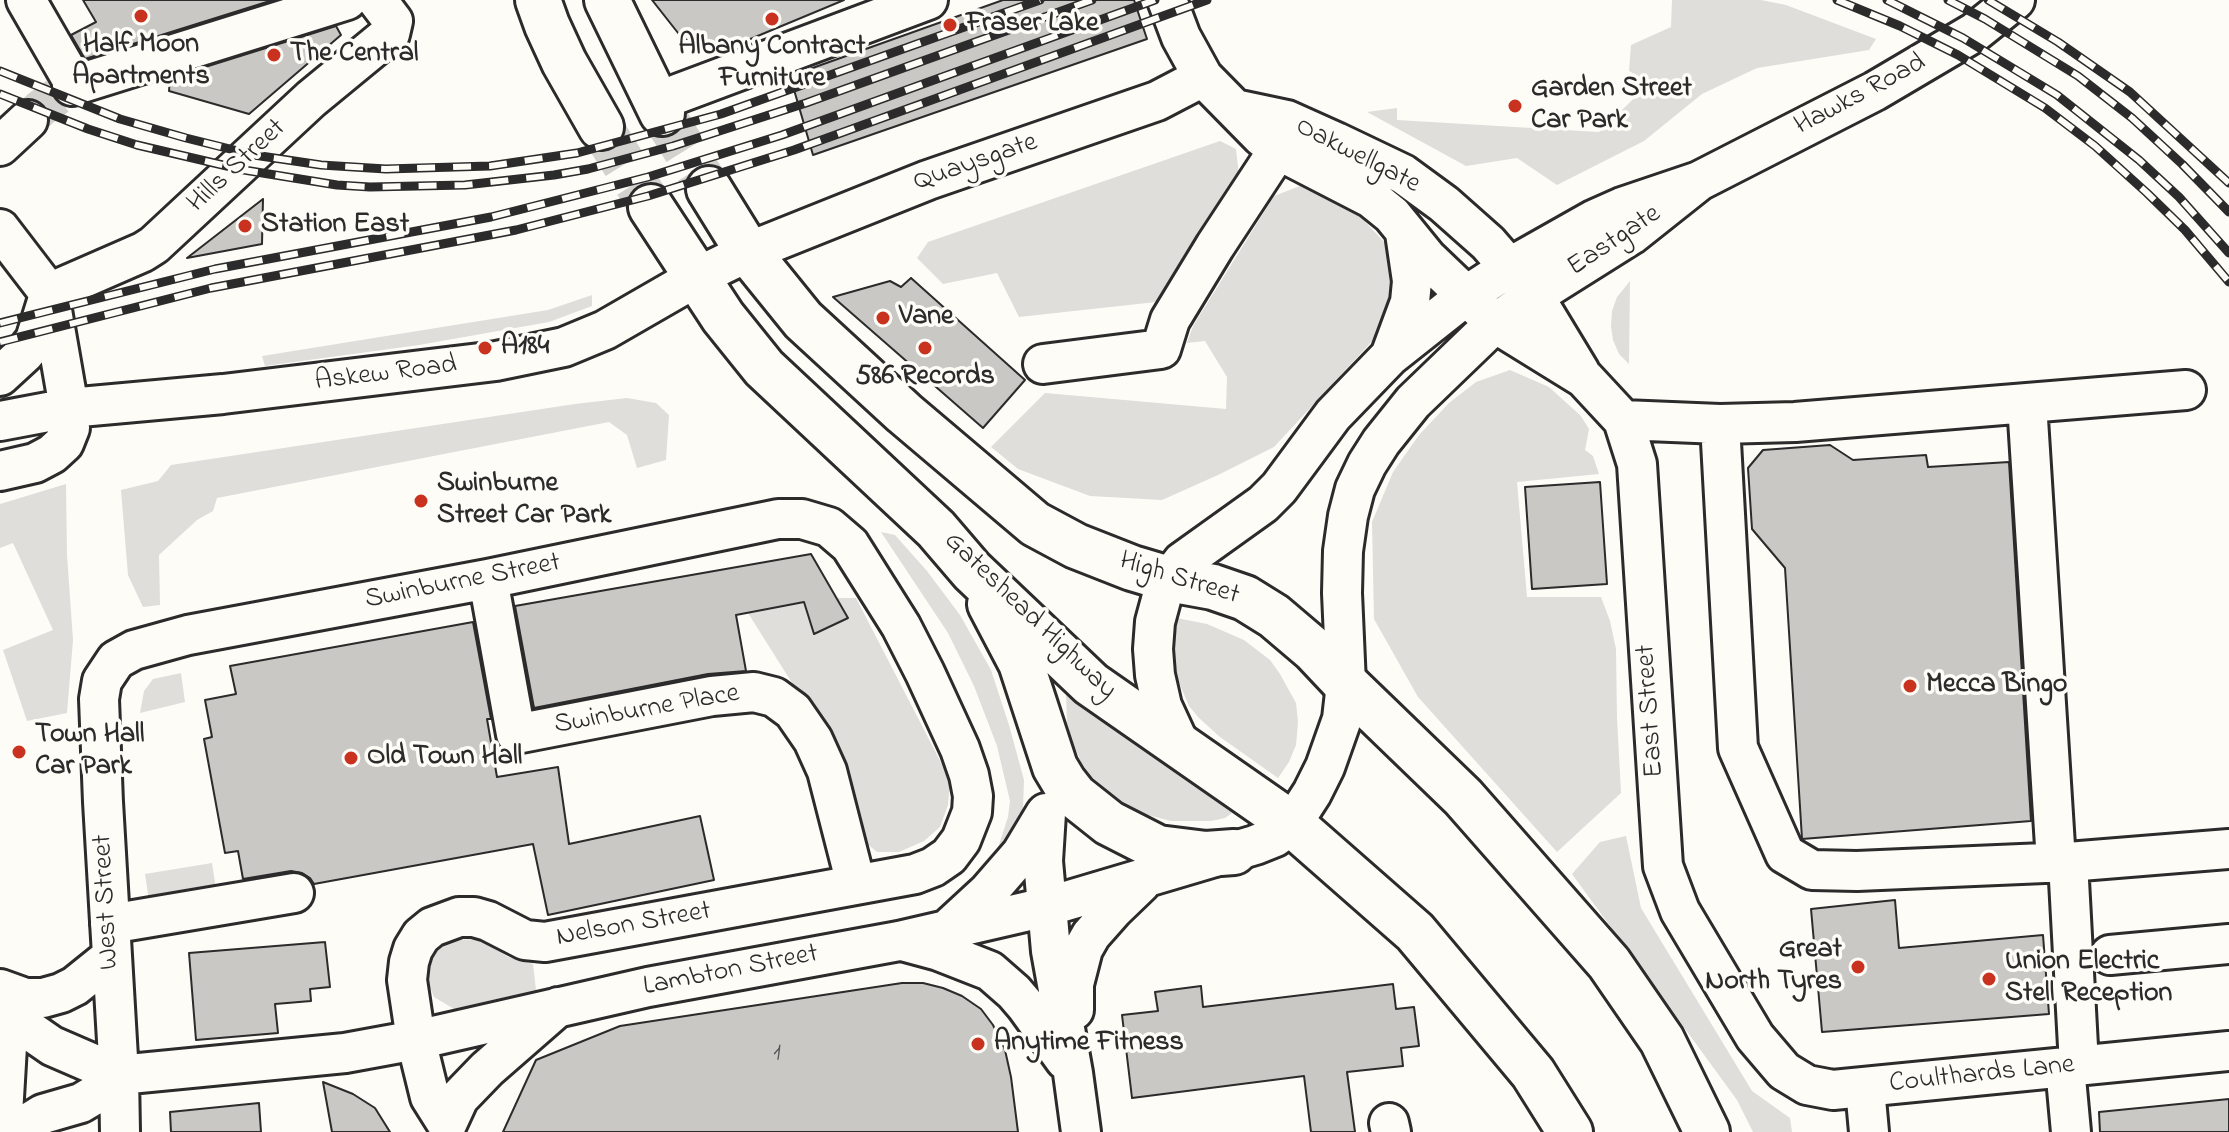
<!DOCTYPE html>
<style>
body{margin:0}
canvas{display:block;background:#fdfcf7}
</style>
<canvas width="2229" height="1132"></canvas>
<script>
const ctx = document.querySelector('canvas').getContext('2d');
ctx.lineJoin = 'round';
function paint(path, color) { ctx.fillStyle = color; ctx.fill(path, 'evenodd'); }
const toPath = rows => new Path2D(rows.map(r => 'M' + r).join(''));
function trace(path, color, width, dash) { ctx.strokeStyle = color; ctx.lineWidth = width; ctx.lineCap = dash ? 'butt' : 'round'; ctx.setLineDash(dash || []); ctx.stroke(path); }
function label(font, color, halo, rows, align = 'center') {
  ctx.font = font + ' "Indie Flower",sans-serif'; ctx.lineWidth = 7; ctx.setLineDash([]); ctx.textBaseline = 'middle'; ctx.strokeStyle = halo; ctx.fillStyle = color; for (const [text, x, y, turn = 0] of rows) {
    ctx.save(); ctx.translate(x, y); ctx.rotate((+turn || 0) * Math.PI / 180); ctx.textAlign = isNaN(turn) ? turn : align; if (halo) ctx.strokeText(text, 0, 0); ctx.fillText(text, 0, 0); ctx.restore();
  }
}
paint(toPath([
 [1672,0,1761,0,1786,5,1876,39,1869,50,1757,68,1702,94,1644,141,1557,185,1517,158,1466,166,1367,112,1397,108,1397,120,1599,132,1650,83,1629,71,1631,45,1671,27],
 [1220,141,1236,149,1239,176,1156,302,1019,317,997,273,943,284,917,258,928,242],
 [1300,186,1359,215,1385,243,1400,283,1388,324,1274,447,1218,475,1162,500,1090,496,1018,469,991,447,1045,393,1226,409,1227,377,1205,341,1187,343,1193,326,1274,196],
 [1630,281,1629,364,1619,354,1613,340,1611,326,1612,311,1617,297],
 [592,295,592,306,549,322,419,345,265,366,262,356,548,310],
 [1510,370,1549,387,1581,416,1589,429,1585,450,1593,456,1599,474,1517,482,1527,597,1601,597,1610,621,1616,649,1617,718,1621,793,1557,852,1418,697,1374,619,1372,522,1393,472,1419,435,1449,403,1476,382],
 [627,398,656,403,669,415,666,460,637,468,627,435,609,422,217,498,213,511,197,520,159,555,160,605,143,607,128,575,121,490,158,481,171,465,575,404],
 [66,484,67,555,73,640,67,713,27,721,3,650,53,630,13,543,0,548,0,504],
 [881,532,895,535,927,571,960,615,991,670,1009,725,1024,780,1023,808,1018,827,1000,858,996,854,1008,817,1010,801,997,746,974,686,948,633],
 [836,598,856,598,950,780,948,805,940,827,924,841,899,852,877,852,865,842,828,740,748,613,804,602,815,634,847,618],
 [1177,618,1207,624,1244,640,1270,660,1280,674,1296,703,1298,722,1296,745,1289,762,1278,778,1220,737,1199,718,1189,706,1174,671,1171,640],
 [181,673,185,702,140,713,144,691,153,679],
 [1066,692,1232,813,1225,818,1211,821,1171,821,1136,812,1119,803,1092,777,1081,762,1072,741,1067,722],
 [1626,836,1641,908,1752,1091,1790,1118,1792,1132,1753,1132,1737,1100,1572,874,1600,842],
 [212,863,216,889,149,901,145,874],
 [480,939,508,957,533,964,536,990,454,1009,434,997,425,975,429,953,451,940]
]), '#dfdeda');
const building = toPath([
 [83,0,273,0,85,59,71,35,96,22,83,0],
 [652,0,844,0,748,40,708,49,682,38,652,0],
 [1003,0,1134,0,1147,39,813,155,790,76,1003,0],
 [336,26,341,35,249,114,169,91,170,78,336,26],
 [263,199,262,244,187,258,263,199],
 [911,278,1025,380,983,428,833,297,890,281,901,287,911,278],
 [1830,445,1853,460,1926,455,1928,467,2009,462,2031,821,1802,839,1785,568,1752,529,1748,468,1763,450,1830,445],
 [1600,482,1607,584,1532,589,1525,487,1600,482],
 [811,554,848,618,814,634,804,602,736,615,746,671,708,674,534,708,515,606,811,554],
 [473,622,491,719,487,719,497,777,558,767,569,844,700,816,714,880,548,915,533,844,314,884,310,878,302,873,291,871,243,879,238,851,225,853,204,739,212,737,205,700,236,694,230,666,473,622],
 [1895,900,1899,948,2043,935,2049,1014,1822,1032,1811,909,1895,900],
 [325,942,330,987,310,989,311,1001,275,1004,278,1033,196,1040,189,953,325,942],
 [902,983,923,983,943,988,962,996,981,1009,993,1025,1005,1050,1011,1077,1018,1132,503,1132,536,1060,620,1026,902,983],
 [1393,984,1396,1009,1414,1007,1419,1046,1401,1048,1403,1066,1347,1072,1355,1132,1311,1132,1304,1076,1132,1098,1122,1015,1158,1011,1155,992,1201,986,1203,1007,1393,984],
 [323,1082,353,1094,375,1108,390,1132,332,1132,323,1082],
 [2229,1099,2229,1132,2100,1132,2099,1112,2229,1099],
 [259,1103,261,1132,171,1132,170,1112,259,1103]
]);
paint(building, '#c9c8c4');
trace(building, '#2b2b2b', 2);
trace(toPath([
 [28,120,41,108,72,86]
]), '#d3d2ce', 38, [38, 19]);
trace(toPath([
 [662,113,709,189],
 [601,127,651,207]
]), '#d3d2ce', 44, [44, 22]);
const minor = toPath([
 [26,0,75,85],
 [1167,0,1181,37,1203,77,1261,136,1278,150,1371,198,1392,215,1427,258,1495,323,1584,378,1623,420,1637,464,1663,866,1680,911,1755,1037,1784,1071,1807,1085,1833,1090,2229,1051],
 [72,86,347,0],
 [677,94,928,0],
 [1235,109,1287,120,1336,142,1403,174,1444,204,1488,243,1534,296,1580,372],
 [0,146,28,120],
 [0,229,49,293,69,408,70,428,64,443,52,454,35,463,0,471],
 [49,293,143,252,154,245,311,99,390,34,393,21,377,0],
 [1390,356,1410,302,1412,281,1405,233],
 [1043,364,1161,349,1170,320,1215,246,1278,150],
 [0,376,25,353,35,340,49,295],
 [2027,403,2056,862],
 [1623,420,1720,424,1795,422,2186,390],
 [0,421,69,408,223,394,496,361,564,347,605,330,697,277,748,252,928,180,1157,101,1203,77],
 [1720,424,1738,748,1785,854,1812,870,1857,871,2068,862,2229,849],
 [488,579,516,734,712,696,754,692,774,697,793,711,813,740,827,771,856,884],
 [1180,745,1162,706,1155,675,1153,649,1155,622,1162,596,1169,579,1182,562,1263,504,1279,488,1333,415,1390,356,1467,295,1510,267,1595,219,1622,207,1699,181,1875,91,1975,32,2015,0],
 [1046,813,1043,861,1051,951,1073,1073,1081,1132],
 [2068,862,2079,1065],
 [110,924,294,893],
 [949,928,988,892,1021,854,1045,814],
 [902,941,939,951,990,971,1014,992,1026,1006,1065,1060],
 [2110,955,2229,944],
 [0,989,25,998,43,998,61,993,75,986,111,957],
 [0,1000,26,1028,52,1046,119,1075,345,1053,416,1040,648,987,899,941,1046,907,1255,845,1275,837,1292,824,1312,793,1325,767,1342,719,1346,684,1342,593,1343,551,1348,516,1355,489,1367,464,1381,442,1413,402,1495,323,1534,296,1631,235,1699,181],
 [1074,1010,1074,984,1083,949,1091,935,1114,909,1141,883],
 [2065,1067,2071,1132],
 [1865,1088,1869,1132],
 [1389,1123,1391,1132],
 [2,1132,9,1012],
 [14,1132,43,1114,81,1103,96,1094,119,1075],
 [120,1132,119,1075,103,802,99,699,102,681,116,660,134,650,188,635,488,579,778,519,802,519,829,527,850,545,901,626,925,673,960,749,969,775,973,796,972,812,961,840,949,856,933,867,915,874,545,942,525,940,488,921,474,917,459,917,432,927,421,936,413,949,409,962,407,980,416,1040,430,1097,447,1124,459,1098,487,1069,558,1007]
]);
const highway = toPath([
 [538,0,547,25,564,62,601,127],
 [607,0,662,113],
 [709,189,748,252,803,320,904,413,1035,524,1076,546,1132,568,1169,579,1213,587,1245,598,1274,616,1314,650,1346,684,1463,797,1609,963,1662,1040,1707,1132],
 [651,207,723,317,764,368,936,529,972,571,1091,684,1292,824,1415,932,1533,1073,1570,1132],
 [990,604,1021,663,1055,767,1064,782,1075,796,1109,823,1158,848,1206,854,1234,852]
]);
trace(minor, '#2b2b2b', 44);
trace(highway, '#2b2b2b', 50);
trace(minor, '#fdfcf7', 38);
trace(highway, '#fdfcf7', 44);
const rail = toPath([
 [1837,0,1900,26,1958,55,2045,108,2095,146,2147,193,2185,230,2229,282],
 [1887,0,1963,38,2057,95,2139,160,2179,197,2229,253],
 [1948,0,1985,19,2078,76,2132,118,2182,164,2229,212],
 [1988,0,2058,42,2130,92,2229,183],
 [0,71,120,119,186,138,254,155,321,165,386,169,490,166,577,153,721,114,1040,0],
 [0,94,88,129,137,145,244,170,337,185,370,187,465,185,554,175,588,169,673,146,806,103,1092,0],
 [0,323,215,269,491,217,648,177,782,135,1155,0],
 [0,342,211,288,516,230,648,196,794,150,1207,0]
]);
trace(rail, '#2b2b2b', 9);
trace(rail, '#fdfcf7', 6, [18]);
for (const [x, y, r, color] of [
 [141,16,8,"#c8321e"],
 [772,19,8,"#c8321e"],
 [950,25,8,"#c8321e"],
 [274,55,8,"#c8321e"],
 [1515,106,8,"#c8321e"],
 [245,226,8,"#c8321e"],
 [883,318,8,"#c8321e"],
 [485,348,8,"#c8321e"],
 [925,348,8,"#c8321e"],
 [421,501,8,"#c8321e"],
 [1910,686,8,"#c8321e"],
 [19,752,8,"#c8321e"],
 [351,758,8,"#c8321e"],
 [1858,967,8,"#c8321e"],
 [1989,979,8,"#c8321e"],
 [978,1044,8,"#c8321e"]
]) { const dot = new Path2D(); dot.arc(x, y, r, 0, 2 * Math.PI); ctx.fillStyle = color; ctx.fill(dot); trace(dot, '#fdfcf7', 3); }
label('24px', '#525251', null, [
 ["1",777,1055]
]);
label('bold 28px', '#2b2b2b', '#fdfcf7', [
 ["Fraser Lake",966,25],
 ["Half Moon",141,46,"center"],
 ["Apartments",141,78,"center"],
 ["Albany Contract",772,48,"center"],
 ["Furniture",772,80,"center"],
 ["The Central",290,55],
 ["Garden Street",1531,90],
 ["Car Park",1531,122],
 ["Station East",261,226],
 ["Vane",899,318],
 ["A184",501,348],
 ["586 Records",925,378,"center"],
 ["Swinburne",437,485],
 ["Street Car Park",437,517],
 ["Mecca Bingo",1926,686],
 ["Town Hall",35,736],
 ["Car Park",35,768],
 ["Old Town Hall",367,758],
 ["Great",1842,951,"right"],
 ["North Tyres",1842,983,"right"],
 ["Union Electric",2005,963],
 ["Stell Reception",2005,995],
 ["Anytime Fitness",994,1044]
], 'left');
label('28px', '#2b2b2b', '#fdfcf7', [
 ["Hawks Road",1861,96,-28],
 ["Oakwellgate",1357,157,27],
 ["Quaysgate",976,164,-19],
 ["Hills Street",238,167,-43],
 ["Eastgate",1615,242,-34],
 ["Askew Road",386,375,-7],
 ["High Street",1179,580,17],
 ["Swinburne Street",463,583,-11],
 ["Gateshead Highway",1029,617,44],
 ["Swinburne Place",647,711,-10],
 ["East Street",1652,711,-94],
 ["West Street",108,902,-93],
 ["Nelson Street",634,926,-10],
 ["Lambton Street",731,972,-11],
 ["Coulthards Lane",1982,1076,-6]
]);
</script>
